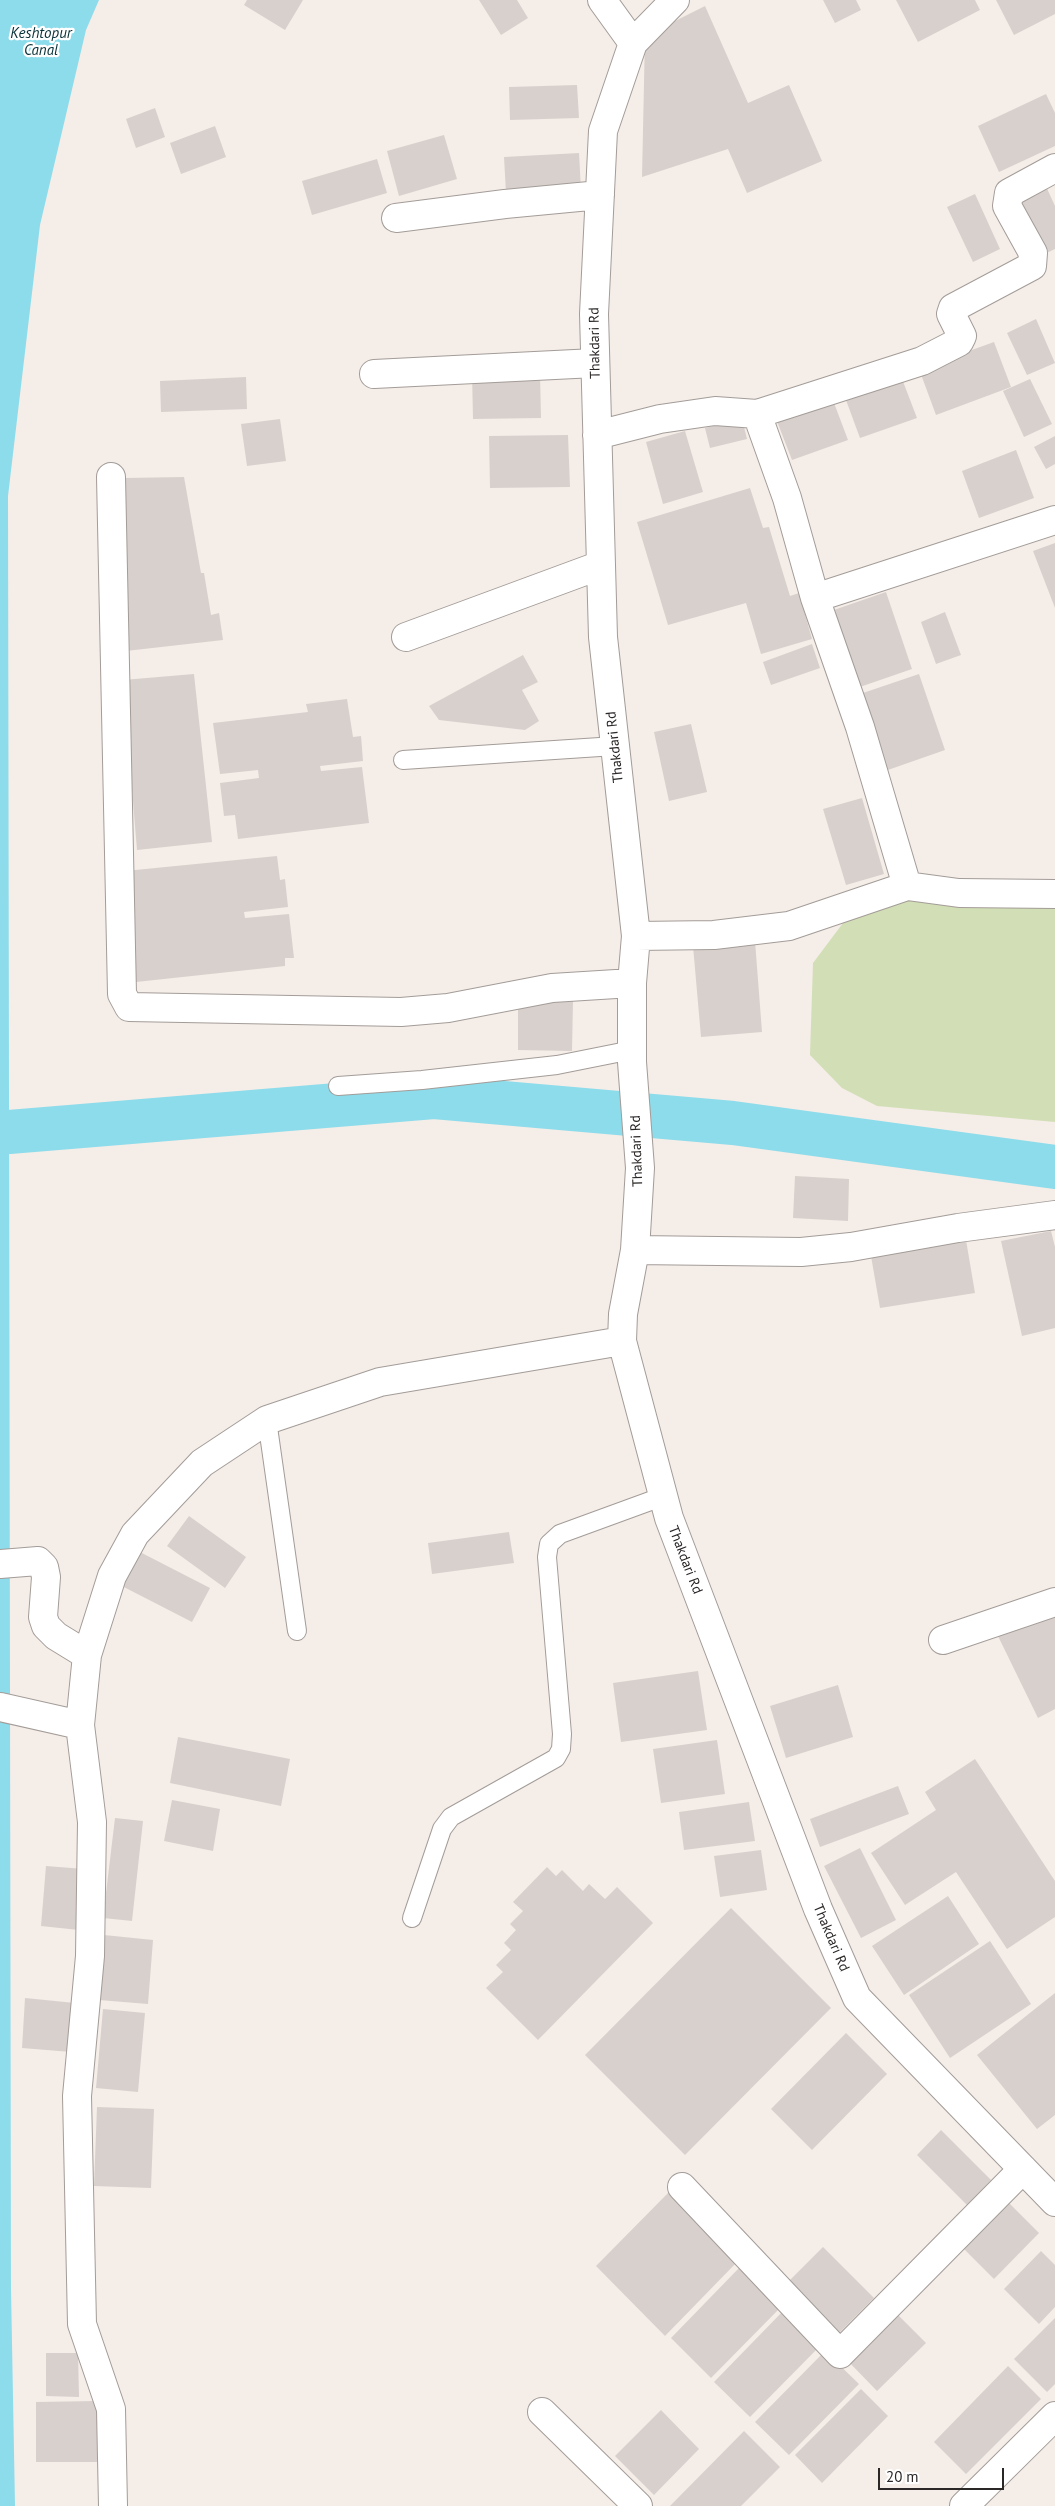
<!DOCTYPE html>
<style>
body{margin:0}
#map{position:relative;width:1055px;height:2506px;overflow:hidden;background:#f5ede8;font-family:"PT Sans",sans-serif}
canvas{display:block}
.scale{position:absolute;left:878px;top:2468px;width:126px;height:22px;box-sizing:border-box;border:2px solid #2a2726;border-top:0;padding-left:6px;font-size:15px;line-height:18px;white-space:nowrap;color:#2a2726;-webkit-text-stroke:4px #fff;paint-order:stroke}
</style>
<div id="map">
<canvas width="1055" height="2506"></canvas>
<div class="scale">20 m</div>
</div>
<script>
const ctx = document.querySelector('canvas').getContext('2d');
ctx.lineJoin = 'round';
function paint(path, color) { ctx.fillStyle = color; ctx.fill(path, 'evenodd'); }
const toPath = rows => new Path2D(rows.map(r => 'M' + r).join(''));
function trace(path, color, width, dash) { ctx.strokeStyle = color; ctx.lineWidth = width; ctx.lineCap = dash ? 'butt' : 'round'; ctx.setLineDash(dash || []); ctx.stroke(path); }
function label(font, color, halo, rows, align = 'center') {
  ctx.font = font + ' "PT Sans",sans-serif'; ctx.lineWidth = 4.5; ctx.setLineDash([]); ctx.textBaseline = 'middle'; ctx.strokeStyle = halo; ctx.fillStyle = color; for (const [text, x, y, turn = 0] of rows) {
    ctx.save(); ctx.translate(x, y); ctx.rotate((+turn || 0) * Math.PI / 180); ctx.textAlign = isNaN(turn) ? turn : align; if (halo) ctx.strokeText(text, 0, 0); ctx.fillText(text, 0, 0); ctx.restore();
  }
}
paint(toPath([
 [913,896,1055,898,1055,1122,877,1106,842,1088,810,1055,813,963,846,919]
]), '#d2dfb6');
paint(toPath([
 [0,0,99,0,86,30,40,225,8,496,11,2289,15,2506,0,2506]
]), '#8ddceb');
trace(toPath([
 [9,1132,434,1097,733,1123,1055,1167]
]), '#8ddceb', 44);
paint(toPath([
 [247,0,303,0,285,30,244,5],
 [479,0,517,0,528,18,501,35],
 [823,0,856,0,861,10,835,23],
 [896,0,975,0,980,10,918,42],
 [996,0,1055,0,1055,14,1014,35],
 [705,6,748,103,789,85,822,161,747,193,728,149,642,177,645,36],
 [577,85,579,118,510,120,509,87],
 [1046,94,1055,113,1055,146,999,172,978,126],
 [155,108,165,137,136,148,126,119],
 [215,126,226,157,181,174,170,143],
 [444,135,457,179,399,196,387,151],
 [579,153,581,190,506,193,504,157],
 [377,159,387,193,312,215,302,181],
 [1044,182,1055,206,1055,249,1040,256,1012,197],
 [975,194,1000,249,973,262,947,207],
 [1036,319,1055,363,1027,375,1007,333],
 [994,342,1011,387,936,415,919,369],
 [899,371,917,418,860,438,843,392],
 [540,373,541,418,473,419,472,374],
 [246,377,247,409,161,412,160,381],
 [1030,379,1052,424,1024,437,1003,391],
 [831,395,848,440,792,460,775,416],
 [280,419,286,461,247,466,241,424],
 [742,419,747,439,710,448,705,428],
 [685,431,703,492,663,504,646,442],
 [568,435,570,487,490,488,489,436],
 [1055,436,1055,464,1046,469,1034,447],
 [1016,450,1034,498,979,518,962,471],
 [184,477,201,573,204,573,211,615,219,613,223,640,126,651,125,478],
 [750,488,763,528,769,527,790,596,799,593,812,639,761,654,746,603,668,625,637,522],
 [1055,543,1055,608,1033,551],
 [886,592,912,669,854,689,828,612],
 [945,612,961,655,936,664,921,622],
 [812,644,820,668,771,685,763,662],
 [523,655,538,682,522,690,539,721,525,730,439,720,429,706],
 [194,674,212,842,137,850,123,680],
 [919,674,945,750,885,771,860,694],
 [347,699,353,737,361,736,363,761,320,766,321,771,362,767,369,823,238,839,235,815,224,816,220,783,259,778,258,770,220,774,213,723,308,712,306,704],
 [691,724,707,792,669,801,654,732],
 [862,798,884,874,846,885,823,809],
 [277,856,280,880,285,879,288,907,244,912,245,918,289,914,294,958,285,958,285,966,136,982,125,871],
 [755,941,762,1032,701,1037,693,946],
 [518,1000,573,1000,572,1051,518,1050],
 [795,1176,849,1179,848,1221,793,1218],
 [1051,1231,1055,1247,1055,1328,1022,1336,1001,1241],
 [966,1240,975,1293,880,1308,871,1256],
 [189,1516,246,1557,225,1588,167,1546],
 [509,1532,514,1563,432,1574,428,1543],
 [136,1550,210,1588,192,1622,118,1584],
 [1055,1609,1055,1709,1038,1718,997,1634],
 [698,1671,707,1730,621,1742,613,1683],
 [838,1685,853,1737,786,1758,770,1706],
 [178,1737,290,1759,281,1806,170,1783],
 [717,1740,725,1794,661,1803,653,1749],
 [975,1759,1055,1881,1055,1917,1007,1949,956,1872,905,1905,871,1853,936,1810,925,1792],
 [898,1786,909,1814,820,1847,810,1819],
 [172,1800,220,1809,213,1851,164,1841],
 [749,1802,755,1841,684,1850,679,1812],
 [115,1818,143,1821,132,1921,103,1918],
 [860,1848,896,1920,861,1938,824,1866],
 [761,1850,767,1890,720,1897,714,1856],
 [46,1866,84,1869,79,1930,41,1926],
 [547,1867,556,1876,562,1870,583,1891,589,1884,605,1899,617,1887,653,1923,538,2040,486,1988,503,1972,496,1965,511,1950,504,1943,516,1930,510,1924,523,1911,513,1902],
 [948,1896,979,1944,904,1995,872,1946],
 [731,1908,831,2008,685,2155,585,2055],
 [104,1935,153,1940,148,2004,99,2000],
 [990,1941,1031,2004,950,2058,909,1995],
 [1055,1993,1055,2115,1037,2129,977,2055],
 [25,1998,75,2003,71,2052,22,2048],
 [103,2009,145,2013,138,2092,96,2088],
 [846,2033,887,2074,812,2150,771,2109],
 [97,2107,154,2109,151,2188,94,2186],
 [941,2130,991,2180,967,2205,917,2155],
 [669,2192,738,2261,665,2336,596,2266],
 [1002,2196,1039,2233,994,2279,957,2242],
 [823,2247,874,2298,838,2334,787,2283],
 [1041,2251,1055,2265,1055,2307,1039,2324,1004,2289],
 [739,2268,780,2308,711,2378,671,2338],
 [786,2308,822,2344,750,2417,714,2382],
 [893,2310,926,2343,877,2391,845,2358],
 [1055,2318,1055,2384,1047,2392,1014,2359],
 [825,2351,859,2384,789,2455,755,2422],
 [46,2353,78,2353,79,2397,46,2396],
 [1008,2366,1041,2399,966,2474,934,2442],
 [861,2389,888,2416,822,2483,795,2455],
 [97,2401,97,2462,36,2462,36,2402],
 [661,2410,699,2449,654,2495,615,2456],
 [744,2431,780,2467,741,2506,670,2506]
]), '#d8d0cc');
const lane = toPath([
 [403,760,615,746],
 [338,1086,422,1080,557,1065,632,1050],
 [267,1420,297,1631],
 [412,1918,442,1829,451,1817,556,1758,561,1749,562,1734,547,1557,549,1544,560,1534,664,1496]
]);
const street = toPath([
 [602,0,633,43],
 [675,0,633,43,603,131,594,314,603,637,636,936,632,983,632,1062,640,1168,635,1250,623,1314,622,1341,669,1518,818,1909,857,1998,1055,2202],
 [396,218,505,204,600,195],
 [374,374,595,363],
 [757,414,787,498,815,598,860,727,907,886],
 [597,435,660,419,715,411,757,414,922,361,959,342,962,336,951,314,953,308,1032,266,1033,253,1007,206,1009,193,1055,168],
 [111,477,122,994,129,1007,401,1012,448,1008,552,988,632,983],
 [815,598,1055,520],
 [406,637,601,565],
 [636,936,714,935,789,926,907,886,959,893,1055,894],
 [635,1250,801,1252,851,1247,958,1228,1055,1215],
 [0,1564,38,1561,44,1567,46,1577,43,1617,46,1626,56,1636,87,1655],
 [943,1640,1055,1602],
 [0,1707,80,1725],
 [682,2187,840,2354,1023,2169],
 [542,2412,638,2506],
 [113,2506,111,2409,82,2324,77,2096,90,1956,92,1822,80,1725,87,1655,112,1576,135,1534,202,1463,267,1420,380,1382,622,1341],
 [964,2506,1055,2416]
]);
trace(lane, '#a39c98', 20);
trace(street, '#a39c98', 30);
trace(lane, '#fff', 18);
trace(street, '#fff', 28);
label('14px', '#2a2726', '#fff', [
 ["Thakdari Rd",595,343,-91],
 ["Thakdari Rd",615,747,-96],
 ["Thakdari Rd",637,1151,-92],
 ["Thakdari Rd",685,1560,69],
 ["Thakdari Rd",831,1938,67]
]);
label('italic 15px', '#093138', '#fff', [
 ["Keshtopur",41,34],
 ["Canal",41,51]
]);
</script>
